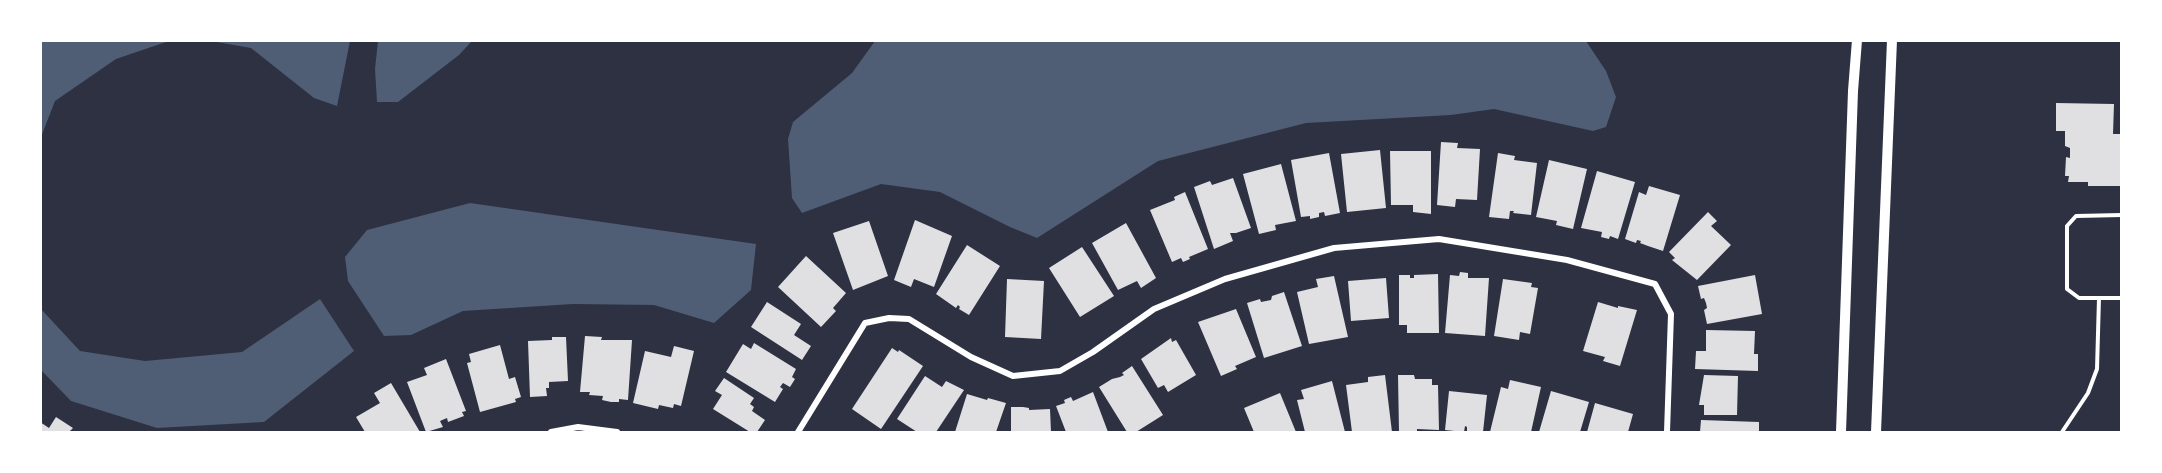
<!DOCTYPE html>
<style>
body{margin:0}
#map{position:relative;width:2162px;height:473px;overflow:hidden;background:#2d3142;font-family:"Varela Round",sans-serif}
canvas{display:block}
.frame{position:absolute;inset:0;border:42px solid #fff;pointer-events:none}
</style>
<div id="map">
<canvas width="2162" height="473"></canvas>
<div class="frame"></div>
</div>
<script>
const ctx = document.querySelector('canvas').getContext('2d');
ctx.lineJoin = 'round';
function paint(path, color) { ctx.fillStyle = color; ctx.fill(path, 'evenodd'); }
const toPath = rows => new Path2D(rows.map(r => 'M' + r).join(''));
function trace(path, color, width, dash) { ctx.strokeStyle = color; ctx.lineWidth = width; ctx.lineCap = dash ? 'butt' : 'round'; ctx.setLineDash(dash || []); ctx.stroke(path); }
paint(toPath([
 [41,40,169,40,169,41,116,59,55,101,41,137],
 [211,41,350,41,337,106,314,98,251,48],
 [378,41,378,40,472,41,459,55,398,102,377,102,375,69],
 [875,41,1586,41,1606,71,1616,97,1606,127,1593,131,1494,109,1451,115,1306,123,1158,161,1037,238,1010,227,940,192,881,184,802,213,792,198,788,139,793,122,852,73],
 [470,203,756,244,751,290,714,323,654,305,573,304,463,311,411,335,384,336,348,281,345,257,367,230],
 [320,299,354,351,264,422,157,428,71,401,41,370,41,309,80,351,145,361,242,352]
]), '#4f5d75');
paint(toPath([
 [2056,103,2114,104,2113,134,2122,134,2122,186,2088,186,2088,182,2068,182,2069,176,2065,176,2066,157,2070,158,2070,148,2065,146,2065,131,2056,131],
 [1441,142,1458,143,1457,148,1480,149,1477,200,1456,199,1455,207,1437,205],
 [1380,150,1386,208,1347,212,1341,154],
 [1390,151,1431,151,1431,214,1413,212,1413,205,1391,205],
 [1329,153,1340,213,1325,216,1324,212,1319,213,1319,217,1310,219,1310,216,1301,217,1291,160],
 [1498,153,1515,156,1514,160,1537,163,1531,215,1513,213,1514,211,1510,211,1509,219,1489,217],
 [1549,160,1587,169,1573,229,1556,225,1557,221,1536,217],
 [1281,164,1296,221,1275,225,1276,230,1259,234,1243,174],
 [1597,171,1635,182,1618,239,1610,236,1609,239,1601,237,1602,232,1581,228],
 [1233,178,1251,228,1236,233,1230,233,1233,241,1214,249,1194,187,1210,181,1212,185],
 [1649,186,1680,195,1663,251,1648,246,1640,243,1641,241,1637,240,1636,243,1625,239,1639,192,1646,195],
 [1185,192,1208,249,1189,257,1190,259,1183,262,1181,258,1172,262,1150,210,1175,200,1174,197],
 [1708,212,1717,221,1711,226,1731,245,1697,280,1672,260,1675,258,1669,252],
 [915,220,952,236,934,287,914,279,911,287,894,280],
 [869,221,888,276,853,290,833,233],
 [1126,223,1156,278,1141,288,1137,281,1118,290,1092,243],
 [967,245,1000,266,969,315,959,309,960,307,958,305,956,308,936,294],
 [1082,247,1114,296,1080,317,1049,268],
 [806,256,846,293,833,308,836,311,821,327,778,287],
 [1460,272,1468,273,1468,278,1489,278,1485,336,1445,333,1450,275,1459,276],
 [1438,274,1439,333,1407,333,1407,325,1399,325,1399,275,1410,275,1410,278,1414,278,1414,275],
 [1755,275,1762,314,1707,324,1704,310,1707,308,1706,303,1704,298,1701,299,1698,286],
 [1334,276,1348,337,1309,344,1297,292,1318,287,1316,279],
 [1386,278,1389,318,1351,321,1348,281],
 [1007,279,1044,281,1041,339,1005,337],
 [1503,279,1532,283,1531,287,1538,288,1530,334,1520,332,1519,340,1494,336],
 [1284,292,1302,346,1264,358,1247,303,1260,299,1261,302,1271,300,1272,296],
 [767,302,801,324,794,335,811,346,802,360,751,327],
 [1598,302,1618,308,1618,306,1637,310,1620,366,1603,361,1605,357,1583,351],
 [1236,309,1256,357,1235,366,1237,369,1221,376,1198,322],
 [1706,330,1755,331,1754,354,1758,354,1758,371,1695,369,1696,351,1706,351],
 [585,336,602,337,601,340,632,340,628,400,619,399,619,402,611,402,602,400,603,396,589,395,590,392,580,392],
 [552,337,566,337,568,381,549,382,549,388,546,388,547,396,530,397,528,341,552,340],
 [1171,338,1172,342,1176,340,1196,375,1168,392,1164,385,1158,388,1141,359],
 [754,343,796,369,792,377,795,379,790,387,783,383,780,387,783,389,775,402,726,372,743,344,751,349],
 [500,345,509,379,515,377,521,397,515,399,516,402,480,412,467,363,471,362,469,354],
 [674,346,694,351,681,406,674,404,673,408,659,405,658,409,633,403,645,351,671,357],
 [892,348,898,352,899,350,923,366,881,429,852,409],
 [446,359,466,411,462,412,464,416,448,422,447,418,440,421,443,427,426,432,407,382,427,375,424,368],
 [1132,366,1163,415,1136,432,1127,432,1099,387,1112,379,1120,377,1124,375,1122,373],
 [1385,375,1392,432,1352,432,1346,385,1368,382,1368,377],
 [1398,375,1414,375,1415,379,1432,379,1432,385,1438,385,1439,430,1417,429,1417,432,1399,432],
 [1704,375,1738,376,1737,415,1704,415,1704,405,1699,405],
 [925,376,942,387,946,381,964,390,936,432,917,432,897,419],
 [724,378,754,398,750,404,754,407,752,411,765,420,757,432,750,432,713,409,722,395,715,391],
 [1510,380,1541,387,1531,432,1490,432,1501,387,1508,389],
 [1332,381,1345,432,1305,432,1297,400,1304,399,1301,390],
 [391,383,420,432,365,432,356,417,380,403,374,393],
 [1449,391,1487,395,1483,432,1467,432,1467,427,1465,426,1464,432,1445,430],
 [1551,391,1589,402,1580,432,1539,432],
 [1093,392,1108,432,1066,432,1056,406,1065,403,1064,400,1071,397,1073,401],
 [1280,393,1296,432,1254,432,1244,408],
 [967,394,987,400,988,398,1006,403,996,432,955,432],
 [1595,403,1633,414,1628,432,1587,432],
 [1011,407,1023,407,1029,408,1029,410,1050,409,1051,432,1011,432],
 [56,417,73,428,69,432,40,432,40,422,49,428],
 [1701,420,1759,422,1759,432,1700,432]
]), '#e0e0e3');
trace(toPath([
 [2122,215,2076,216,2067,226,2067,289,2079,298,2122,298],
 [2062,432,2088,393,2097,369,2099,298]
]), '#fff', 4);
trace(toPath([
 [551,432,578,427,617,432],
 [798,432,865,323,889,318,909,319,971,357,1013,376,1060,371,1093,352,1154,309,1225,279,1334,248,1439,239,1567,260,1655,284,1671,314,1667,432]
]), '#fff', 6);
trace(toPath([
 [1841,432,1853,91,1857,40],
 [1876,432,1892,40]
]), '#fff', 10);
</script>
